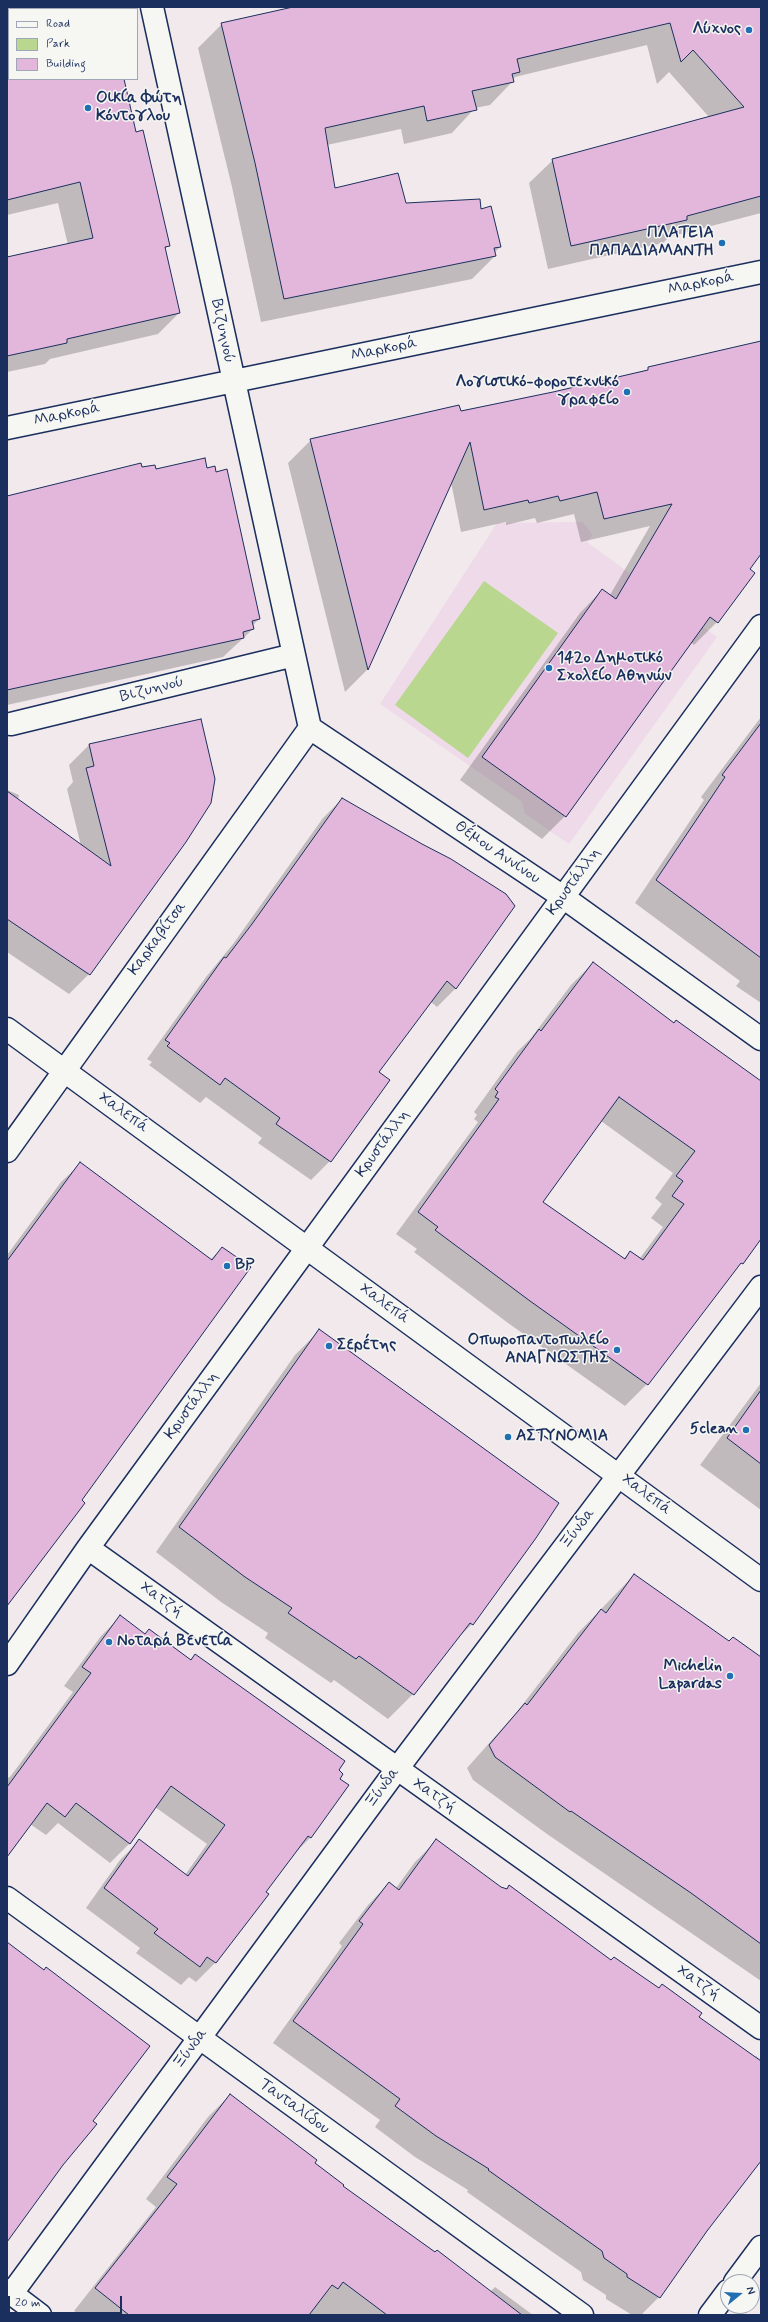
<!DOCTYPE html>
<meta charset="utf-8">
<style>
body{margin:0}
#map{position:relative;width:768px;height:2322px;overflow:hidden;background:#f2e9ed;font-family:Mynerve,sans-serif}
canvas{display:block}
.frame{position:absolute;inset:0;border:8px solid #1b2f5e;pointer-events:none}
.legend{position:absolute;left:8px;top:8px;width:130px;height:72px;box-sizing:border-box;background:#f6f6f2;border:1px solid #9ea6b7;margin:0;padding:5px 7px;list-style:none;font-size:12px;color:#1b2f5e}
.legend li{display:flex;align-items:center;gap:8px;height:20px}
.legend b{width:20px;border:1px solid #9ea6b7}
.north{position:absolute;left:720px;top:2274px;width:40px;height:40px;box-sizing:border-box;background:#f6f6f2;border:1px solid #9ea6b7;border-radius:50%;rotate:72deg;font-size:11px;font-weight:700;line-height:16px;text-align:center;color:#1b2f5e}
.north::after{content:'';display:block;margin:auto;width:14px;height:18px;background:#1f6fb2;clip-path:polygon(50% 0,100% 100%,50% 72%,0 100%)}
.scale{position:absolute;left:8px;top:2296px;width:114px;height:18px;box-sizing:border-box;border:2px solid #1b2f5e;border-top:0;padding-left:5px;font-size:12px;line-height:14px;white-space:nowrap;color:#1b2f5e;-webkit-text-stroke:3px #f6f6f2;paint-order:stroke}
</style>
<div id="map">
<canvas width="768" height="2322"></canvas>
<div class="frame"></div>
<ul class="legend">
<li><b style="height:5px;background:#f6f6f2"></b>Road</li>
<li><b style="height:11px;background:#b9d78f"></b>Park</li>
<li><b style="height:11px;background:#e3b7db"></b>Building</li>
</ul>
<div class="north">N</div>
<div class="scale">20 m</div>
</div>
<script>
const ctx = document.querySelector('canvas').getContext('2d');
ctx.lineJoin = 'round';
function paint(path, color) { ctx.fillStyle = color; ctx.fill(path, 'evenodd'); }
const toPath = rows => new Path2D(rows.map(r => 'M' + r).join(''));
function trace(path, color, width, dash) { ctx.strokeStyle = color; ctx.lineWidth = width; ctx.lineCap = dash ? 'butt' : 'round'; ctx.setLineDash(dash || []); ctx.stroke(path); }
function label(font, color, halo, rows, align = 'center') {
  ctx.font = font + ' Mynerve,sans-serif'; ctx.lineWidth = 3; ctx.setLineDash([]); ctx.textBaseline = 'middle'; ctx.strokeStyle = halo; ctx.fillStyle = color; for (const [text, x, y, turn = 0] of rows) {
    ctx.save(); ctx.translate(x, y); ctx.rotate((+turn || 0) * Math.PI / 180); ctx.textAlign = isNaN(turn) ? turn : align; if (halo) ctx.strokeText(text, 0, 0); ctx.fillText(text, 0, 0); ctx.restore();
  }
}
paint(toPath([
 [583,522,593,535,587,542,717,637,569,844,525,814,522,802,380,704,497,523]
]), '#eedae8');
paint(toPath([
 [484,581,558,633,468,758,395,705]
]), '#b9d78f');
paint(toPath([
 [7,7,113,7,114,9,9,9,9,79,122,79,136,133,169,245,164,250,179,313,158,334,50,359,45,364,7,372,7,258,68,245,58,203,7,215],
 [298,7,753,7,761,17,761,213,669,237,663,243,548,269,529,183,553,160,709,117,669,72,657,84,647,45,515,77,513,81,490,105,475,108,452,133,404,144,401,129,327,145,334,189,405,204,481,210,491,208,500,247,494,253,495,256,472,279,261,322,232,187,198,48,222,24],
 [761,342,761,552,717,622,694,645,691,642,565,816,542,839,460,780,580,613,602,590,610,595,650,526,581,542,574,514,537,523,535,518,506,525,506,522,461,532,451,482,367,670,345,692,288,463,311,440,553,393],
 [140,464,141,469,155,470,206,470,259,619,252,626,253,629,223,657,7,705,7,496],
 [761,717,761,1003,736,986,740,981,635,903,704,800,701,797],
 [201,720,89,974,69,994,7,952,7,790,19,795,18,800,81,846,67,789,73,782,69,765,89,745],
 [342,799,456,988,437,1007,431,1002,377,1072,330,1161,311,1180,258,1143,262,1138,206,1097,200,1103,149,1065,152,1062,147,1059,206,977,233,944,323,818],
 [593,963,673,1024,761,1083,761,1237,647,1384,625,1406,508,1323,414,1252,417,1249,396,1234,478,1122,474,1119,477,1115,474,1112,517,1052,531,1038,571,985],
 [601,1121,673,1173,655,1198,662,1204,651,1218,663,1227,640,1258,631,1252,623,1259,542,1202],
 [80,1164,210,1260,222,1248,80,1500,84,1503,7,1606,7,1255,61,1182],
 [319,1331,472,1624,453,1643,413,1694,388,1719,334,1680,331,1683,265,1638,268,1633,221,1602,156,1552,295,1355],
 [761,1383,761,1510,700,1465],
 [634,1575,729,1642,761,1658,761,1981,547,1834,473,1780,467,1768,516,1713,578,1633],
 [120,1617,144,1635,149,1630,190,1660,195,1655,338,1771,338,1779,348,1786,310,1838,292,1856,265,1892,268,1895,215,1963,196,1982,189,1977,181,1985,136,1953,140,1948,86,1908,120,1860,139,1841,185,1875,207,1844,155,1807,129,1844,110,1863,58,1823,46,1835,30,1824,7,1850,7,1778,10,1777,73,1692,64,1686,101,1636],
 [436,1841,500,1888,698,2018,754,2058,756,2056,761,2060,761,2159,706,2230,659,2297,641,2315,632,2315,606,2299,606,2295,583,2280,581,2272,467,2192,468,2190,415,2157,375,2127,380,2120,273,2043,342,1946,339,1943,368,1905,389,1883,396,1888,415,1862],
 [230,2095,341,2187,394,2225,395,2223,490,2292,495,2287,533,2315,80,2315,74,2311,156,2207,146,2199,208,2117]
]), '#0003');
const building = toPath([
 [293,7,761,7,761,196,687,216,687,220,571,246,552,159,744,107,693,50,681,62,670,23,517,59,520,72,512,74,514,82,472,91,477,110,427,121,424,106,325,128,335,188,398,173,406,203,480,199,481,209,491,206,501,247,494,248,496,256,284,299,255,163,221,23,293,7],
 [7,79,124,79,136,132,143,130,170,246,165,247,180,313,67,339,67,343,7,356,7,257,93,238,80,182,7,200,7,79],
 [761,341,761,554,750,569,755,573,718,623,710,617,566,817,482,757,602,589,616,599,672,504,604,519,597,492,560,501,558,496,529,503,528,500,484,510,470,442,368,670,310,439,459,405,461,411,553,392,648,370,648,367,761,341],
 [205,458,207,468,215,466,216,472,227,469,260,619,252,621,254,629,243,632,244,638,7,690,7,496,141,463,142,467,155,465,156,469,205,458],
 [201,719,215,779,211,803,186,842,90,975,7,919,7,791,111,866,86,768,94,766,89,744,201,719],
 [761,723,761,958,656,880,725,777,722,775,761,723],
 [342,798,422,844,451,859,506,894,515,906,456,989,447,981,379,1072,390,1080,331,1162,276,1124,280,1118,225,1078,220,1085,167,1046,170,1043,165,1040,224,957,226,958,252,924,342,798],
 [593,962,674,1023,676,1020,761,1081,761,1239,743,1264,741,1263,648,1385,530,1301,435,1230,438,1227,418,1212,499,1099,495,1097,498,1092,495,1089,539,1029,541,1031,593,962],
 [619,1097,695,1151,676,1176,683,1181,672,1196,684,1204,643,1260,630,1251,625,1259,543,1202,619,1097],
 [80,1162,212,1260,222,1247,251,1267,82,1500,85,1503,7,1606,7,1261,80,1162],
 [319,1329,559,1503,536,1538,473,1625,470,1623,414,1695,359,1656,356,1659,288,1613,292,1608,245,1577,179,1527,319,1329],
 [761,1390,761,1464,727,1438,761,1390],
 [634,1574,729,1641,733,1637,761,1657,761,1944,691,1893,571,1811,570,1812,495,1757,489,1745,525,1703,527,1705,601,1609,606,1613,634,1574],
 [120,1615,145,1634,149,1629,191,1660,195,1654,345,1761,339,1770,343,1774,340,1779,349,1785,311,1838,308,1836,266,1892,269,1894,216,1963,207,1957,200,1967,154,1933,158,1929,104,1888,139,1839,188,1876,225,1825,171,1786,130,1844,76,1803,65,1817,47,1803,7,1857,7,1787,91,1673,82,1667,120,1615],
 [436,1839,501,1887,507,1889,509,1885,611,1960,614,1957,659,1988,662,1984,702,2013,699,2017,761,2061,761,2161,707,2231,660,2298,627,2277,627,2274,604,2258,602,2251,488,2170,489,2169,436,2136,395,2106,400,2099,293,2021,363,1924,359,1921,389,1882,399,1890,436,1839],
 [7,1942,44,1970,46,1967,150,2046,93,2121,97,2124,63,2165,7,2242,7,1942],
 [230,2094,317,2160,315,2163,344,2185,343,2186,435,2252,437,2250,522,2315,387,2315,343,2282,338,2289,332,2285,309,2315,129,2315,95,2288,177,2184,167,2177,230,2094]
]);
paint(building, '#e3b7db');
trace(building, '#1b2f5e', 1);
const minor = toPath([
 [152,7,310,728],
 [7,428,761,272],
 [11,724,294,655],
 [310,728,563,897,761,1039],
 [7,1151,310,728],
 [88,1548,761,2028],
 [7,1664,88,1548,761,626],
 [7,1898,582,2315],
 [735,2282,761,2247],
 [7,2290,40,2315],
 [12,2293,397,1769,761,1287],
 [710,2315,728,2291]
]);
const tertiary = toPath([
 [7,1029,761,1580]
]);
trace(minor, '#1b2f5e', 25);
trace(tertiary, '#1b2f5e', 25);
trace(minor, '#f6f6f2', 22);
trace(tertiary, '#f6f6f2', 22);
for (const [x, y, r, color] of [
 [749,30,4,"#1f6fb2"],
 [88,108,4,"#1f6fb2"],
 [722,243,4,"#1f6fb2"],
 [627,392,4,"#1f6fb2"],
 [549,668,4,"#1f6fb2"],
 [227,1266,4,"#1f6fb2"],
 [329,1346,4,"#1f6fb2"],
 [617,1350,4,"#1f6fb2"],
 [746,1430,4,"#1f6fb2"],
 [508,1437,4,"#1f6fb2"],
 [109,1642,4,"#1f6fb2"],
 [730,1676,4,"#1f6fb2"]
]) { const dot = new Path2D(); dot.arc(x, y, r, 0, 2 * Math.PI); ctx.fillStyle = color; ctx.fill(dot); trace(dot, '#f6f6f2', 1.5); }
label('bold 16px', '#1b2f5e', '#f6f6f2', [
 ["Λύχνος",741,30],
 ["Οικία Φώτη",96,99,"left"],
 ["Κόντογλου",96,117,"left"],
 ["ΠΛΑΤΕΙΑ",714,234],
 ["ΠΑΠΑΔΙΑΜΑΝΤΗ",714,252],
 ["Λογιστικό-φοροτεχνικό",619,383],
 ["γραφείο",619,401],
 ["142ο Δημοτικό",557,659,"left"],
 ["Σχολείο Αθηνών",557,677,"left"],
 ["BP",235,1266,"left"],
 ["Οπωροπαντοπωλείο",609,1341],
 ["ΑΝΑΓΝΩΣΤΗΣ",609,1359],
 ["Σερέτης",337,1346,"left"],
 ["5clean",738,1430],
 ["ΑΣΤΥΝΟΜΙΑ",516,1437,"left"],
 ["Νοταρά Βενετία",117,1642,"left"],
 ["Michelin",722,1667],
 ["Lapardas",722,1685]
], 'right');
label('16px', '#1b2f5e', '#f6f6f2', [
 ["Μαρκορά",701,284,-12],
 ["Βιζυηνού",222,331,78],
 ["Μαρκορά",384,350,-12],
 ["Μαρκορά",67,415,-12],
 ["Βιζυηνού",152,690,-14],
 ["Θέμου Αννίνου",497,853,34],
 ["Κρυστάλλη",574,882,-54],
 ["Καρκαβίτσα",158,939,-54],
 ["Χαλεπά",123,1113,36],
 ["Κρυστάλλη",383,1144,-54],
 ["Χαλεπά",384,1304,36],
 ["Κρυστάλλη",192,1406,-54],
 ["Χαλεπά",646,1495,37],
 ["Ξύνδα",578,1529,-53],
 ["Χατζή",161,1600,36],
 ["Ξύνδα",383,1788,-54],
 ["Χατζή",434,1796,35],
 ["Χατζή",698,1983,35],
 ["Ξύνδα",191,2049,-54],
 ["Τανταλίδου",294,2107,36]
]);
</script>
